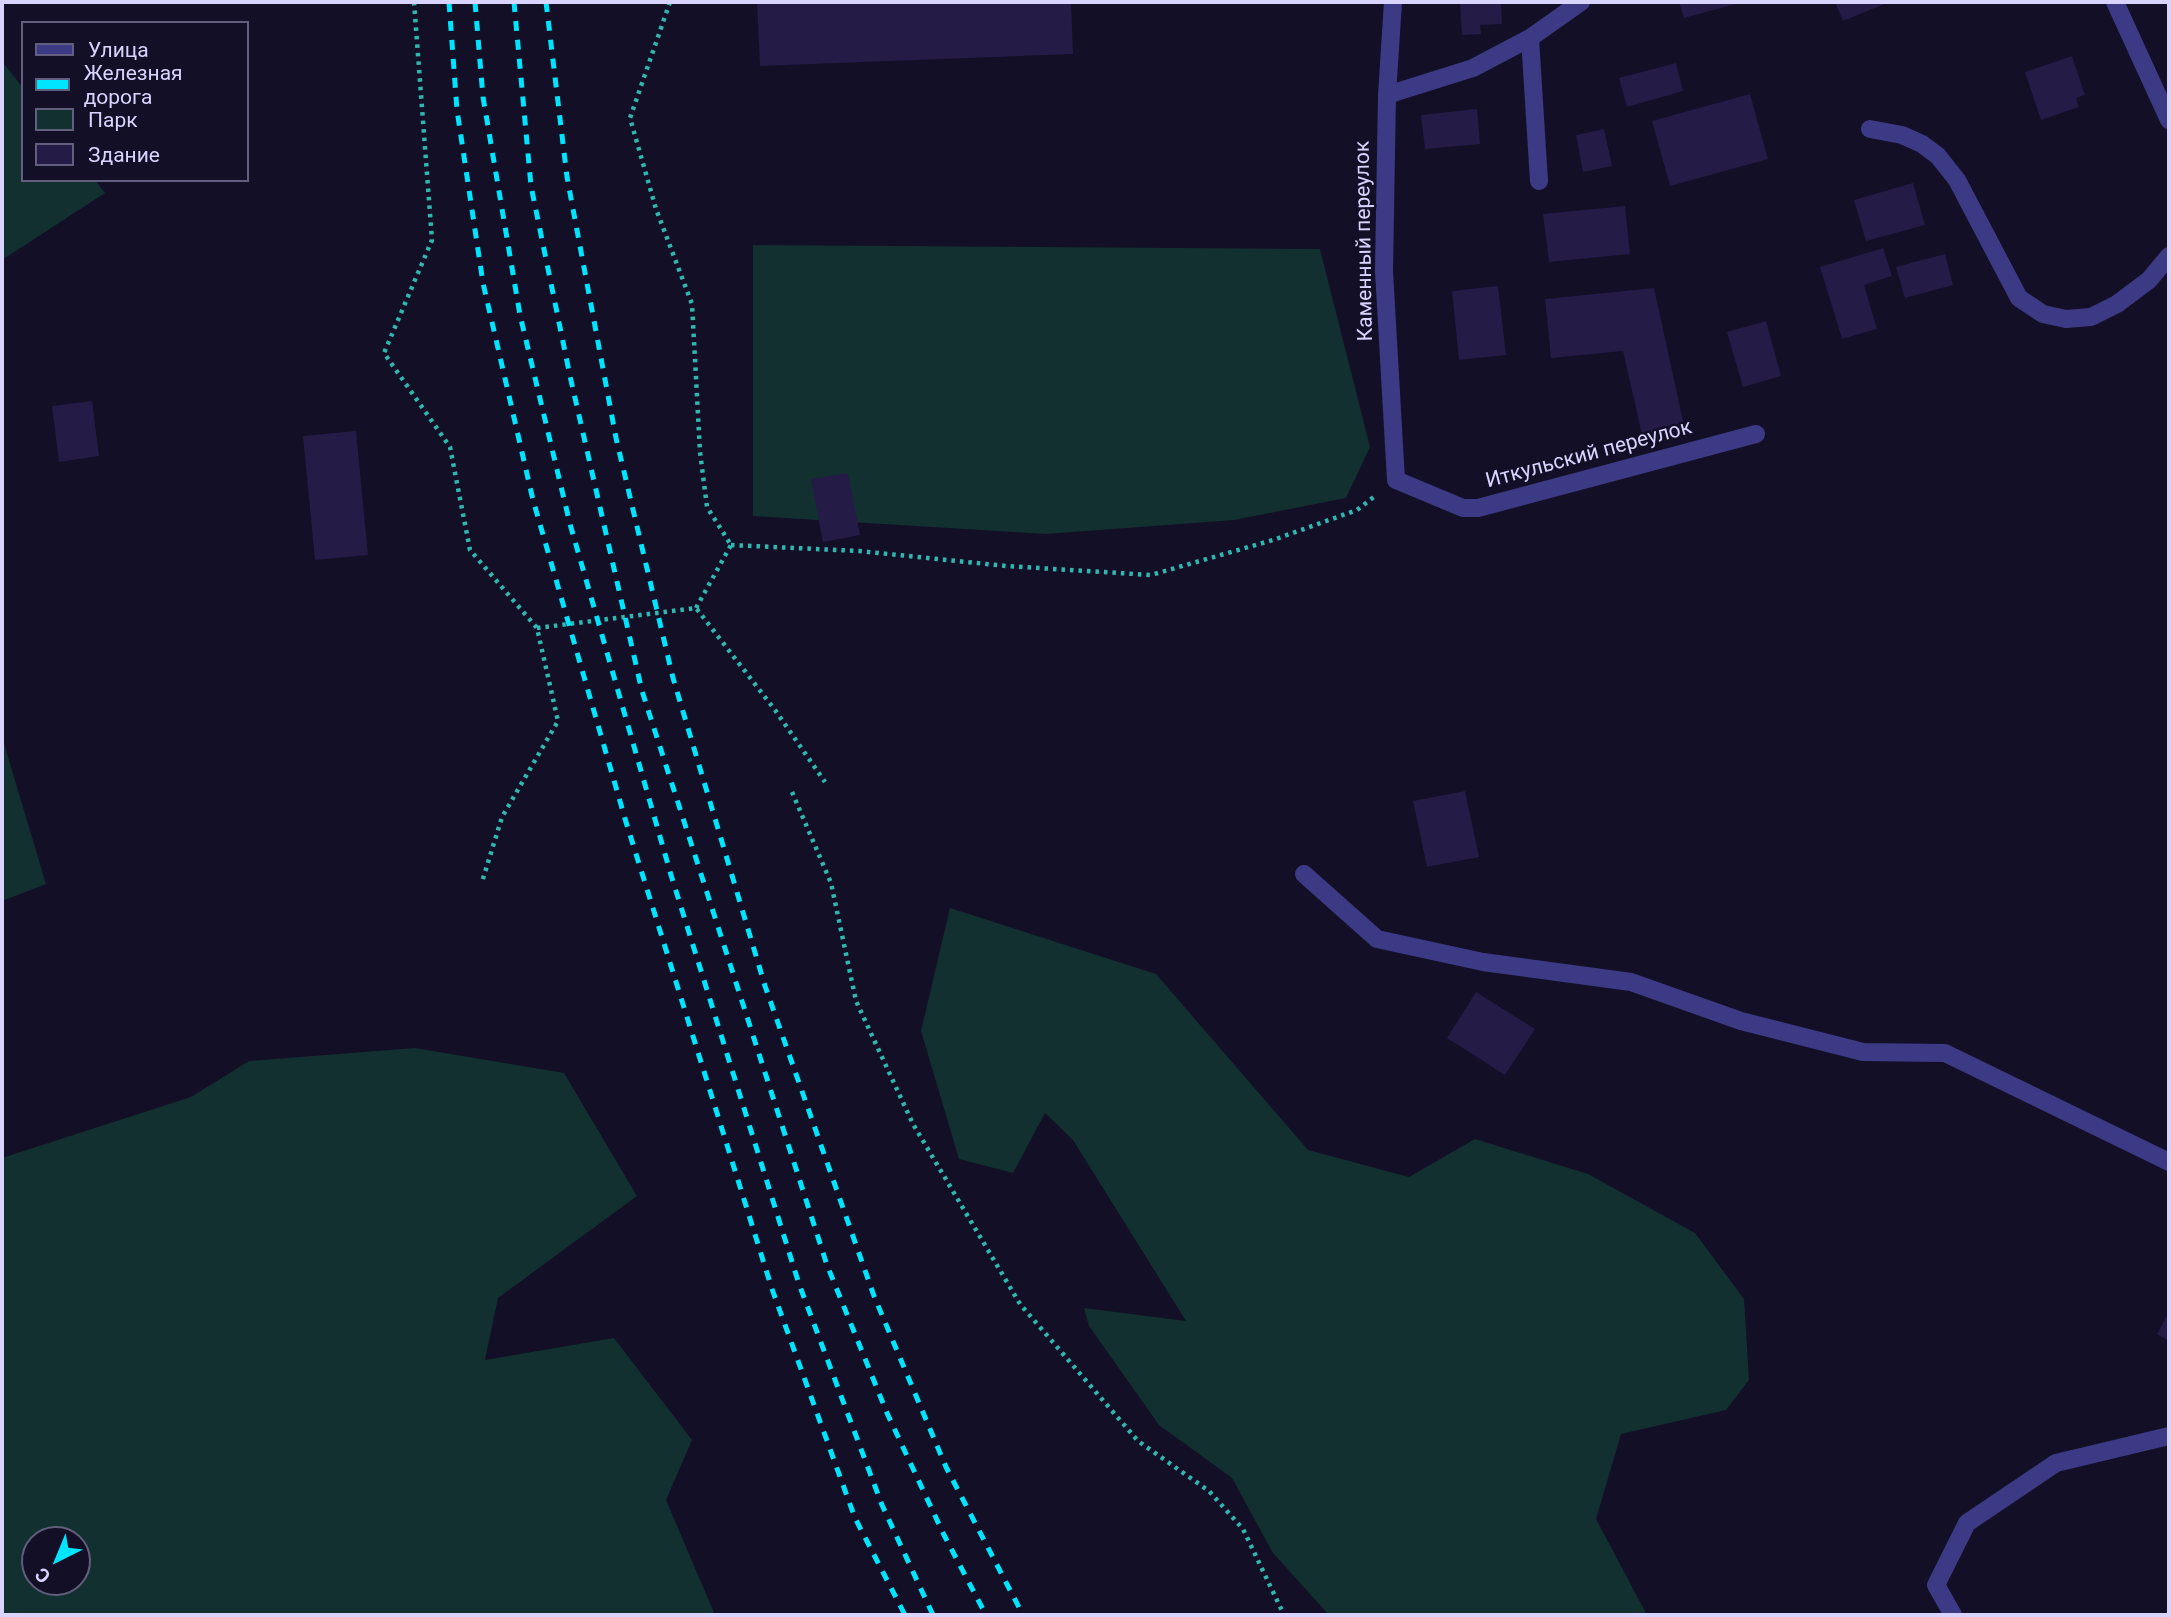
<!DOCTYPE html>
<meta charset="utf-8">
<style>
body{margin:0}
#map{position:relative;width:2171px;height:1617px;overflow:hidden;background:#130f26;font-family:Roboto,sans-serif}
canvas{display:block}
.frame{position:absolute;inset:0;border:4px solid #d9d4ff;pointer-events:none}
.legend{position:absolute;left:21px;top:21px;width:228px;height:161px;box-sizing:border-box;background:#130f26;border:2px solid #625e7d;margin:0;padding:9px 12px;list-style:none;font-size:21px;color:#d9d4ff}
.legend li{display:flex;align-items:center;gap:14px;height:35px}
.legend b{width:35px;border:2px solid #625e7d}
.north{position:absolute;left:21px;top:1526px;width:70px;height:70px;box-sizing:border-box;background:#130f26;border:2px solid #625e7d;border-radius:50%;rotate:223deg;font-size:19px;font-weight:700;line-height:28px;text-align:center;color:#d9d4ff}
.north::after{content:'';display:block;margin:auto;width:24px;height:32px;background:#00e5ff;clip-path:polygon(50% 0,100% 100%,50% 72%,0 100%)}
</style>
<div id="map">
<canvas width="2171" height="1617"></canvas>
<div class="frame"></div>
<ul class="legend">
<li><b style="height:9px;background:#3d3a85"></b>Улица</li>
<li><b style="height:9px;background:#00e5ff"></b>Железная дорога</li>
<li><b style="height:19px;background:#12302f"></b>Парк</li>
<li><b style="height:19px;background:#241b47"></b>Здание</li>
</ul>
<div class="north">С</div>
</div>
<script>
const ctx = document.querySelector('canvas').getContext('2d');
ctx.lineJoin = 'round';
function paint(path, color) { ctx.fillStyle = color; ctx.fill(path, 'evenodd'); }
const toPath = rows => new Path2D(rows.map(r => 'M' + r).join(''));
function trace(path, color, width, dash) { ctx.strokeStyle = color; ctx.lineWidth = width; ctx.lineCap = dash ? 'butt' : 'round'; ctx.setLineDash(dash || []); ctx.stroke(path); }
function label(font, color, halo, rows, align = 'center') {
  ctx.font = font + ' Roboto,sans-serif'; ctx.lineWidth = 5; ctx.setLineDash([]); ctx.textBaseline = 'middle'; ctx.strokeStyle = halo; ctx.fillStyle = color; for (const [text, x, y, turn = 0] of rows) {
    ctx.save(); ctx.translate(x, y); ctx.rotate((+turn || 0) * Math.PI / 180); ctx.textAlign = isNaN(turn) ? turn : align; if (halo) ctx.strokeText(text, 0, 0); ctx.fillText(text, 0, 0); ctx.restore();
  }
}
paint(toPath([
 [2,61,23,88,23,180,95,180,105,193,2,260],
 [753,245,1320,249,1370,447,1346,498,1234,520,1046,534,753,516],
 [2,737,46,884,2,901],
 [950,908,1156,974,1308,1150,1409,1177,1475,1139,1588,1174,1695,1233,1744,1299,1749,1380,1726,1410,1621,1434,1596,1519,1647,1615,1329,1615,1273,1553,1232,1478,1159,1425,1089,1326,1084,1308,1186,1321,1073,1140,1045,1113,1013,1173,959,1159,921,1031],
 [415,1048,564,1073,637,1196,498,1298,485,1360,614,1338,692,1440,666,1500,715,1615,2,1615,2,1158,191,1097,249,1061],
 [77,1540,77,1582,35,1582,35,1540]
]), '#12302f');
paint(toPath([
 [757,2,1071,2,1073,54,760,66],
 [1460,2,1501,2,1502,24,1480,25,1481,34,1462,35],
 [1679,2,1739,2,1739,3,1684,18],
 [1835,2,1889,2,1843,21],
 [2072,56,2085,95,2076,98,2079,107,2041,120,2025,72],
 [1676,63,1683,91,1627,107,1619,78],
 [1750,94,1768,159,1670,186,1652,121],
 [1477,109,1480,144,1425,149,1421,115],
 [1604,129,1612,166,1583,172,1576,135],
 [1913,183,1925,225,1866,241,1854,200],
 [1625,206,1630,254,1549,262,1543,214],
 [1883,248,1892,276,1864,285,1877,329,1842,339,1820,267],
 [1945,254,1953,285,1905,298,1896,267],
 [1498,286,1506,355,1459,360,1452,291],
 [1654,288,1685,430,1643,439,1623,351,1551,358,1545,299],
 [1766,321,1781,376,1743,387,1727,332],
 [92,401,99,456,59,462,52,406],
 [356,431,368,555,315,560,303,436],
 [848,473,860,535,823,542,811,479],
 [1465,791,1479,857,1427,867,1413,801],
 [1476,992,1535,1029,1505,1075,1447,1038],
 [2169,1312,2169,1341,2157,1334]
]), '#241b47');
trace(toPath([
 [414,2,432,240,384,353,450,447,470,550,537,628,558,721,502,817,482,882],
 [670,2,630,118,656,209,692,304,700,452,707,507,731,545],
 [731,545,859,551,1006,566,1151,575,1273,540,1357,510,1375,496],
 [696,608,731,545],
 [537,628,696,608,775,710,825,782],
 [792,792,831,883,856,1001,913,1124,1020,1304,1138,1441,1209,1491,1243,1529,1284,1615]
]), '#2fb8b0', 4.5, [3.5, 5]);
trace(toPath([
 [1393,2,1387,95,1384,271,1396,480,1463,508,1478,508,1756,434],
 [2115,2,2169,120],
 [1530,38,1539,181],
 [1387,95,1473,68,1530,38,1581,2],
 [1870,129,1902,135,1922,144,1938,156,1957,180,2019,298,2043,314,2066,319,2091,317,2117,304,2149,280,2169,256],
 [1304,874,1377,939,1483,962,1631,982,1741,1021,1863,1052,1945,1053,2169,1162],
 [1953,1615,1936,1585,1967,1523,2056,1463,2169,1436]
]), '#3d3a85', 18);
trace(toPath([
 [449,2,457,110,483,283,533,500,626,822,772,1289,855,1518,905,1615],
 [475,2,483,97,520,315,570,524,671,875,799,1284,882,1505,933,1615],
 [514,2,531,186,570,376,642,691,827,1265,887,1413,944,1535,986,1615],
 [546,2,567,177,616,438,673,678,765,986,874,1296,946,1467,1023,1615]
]), '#00e5ff', 5, [10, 9]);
label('21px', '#d9d4ff', '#130f26', [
 ["Каменный переулок",1365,241,-91],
 ["Иткульский переулок",1589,455,-15]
]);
</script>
